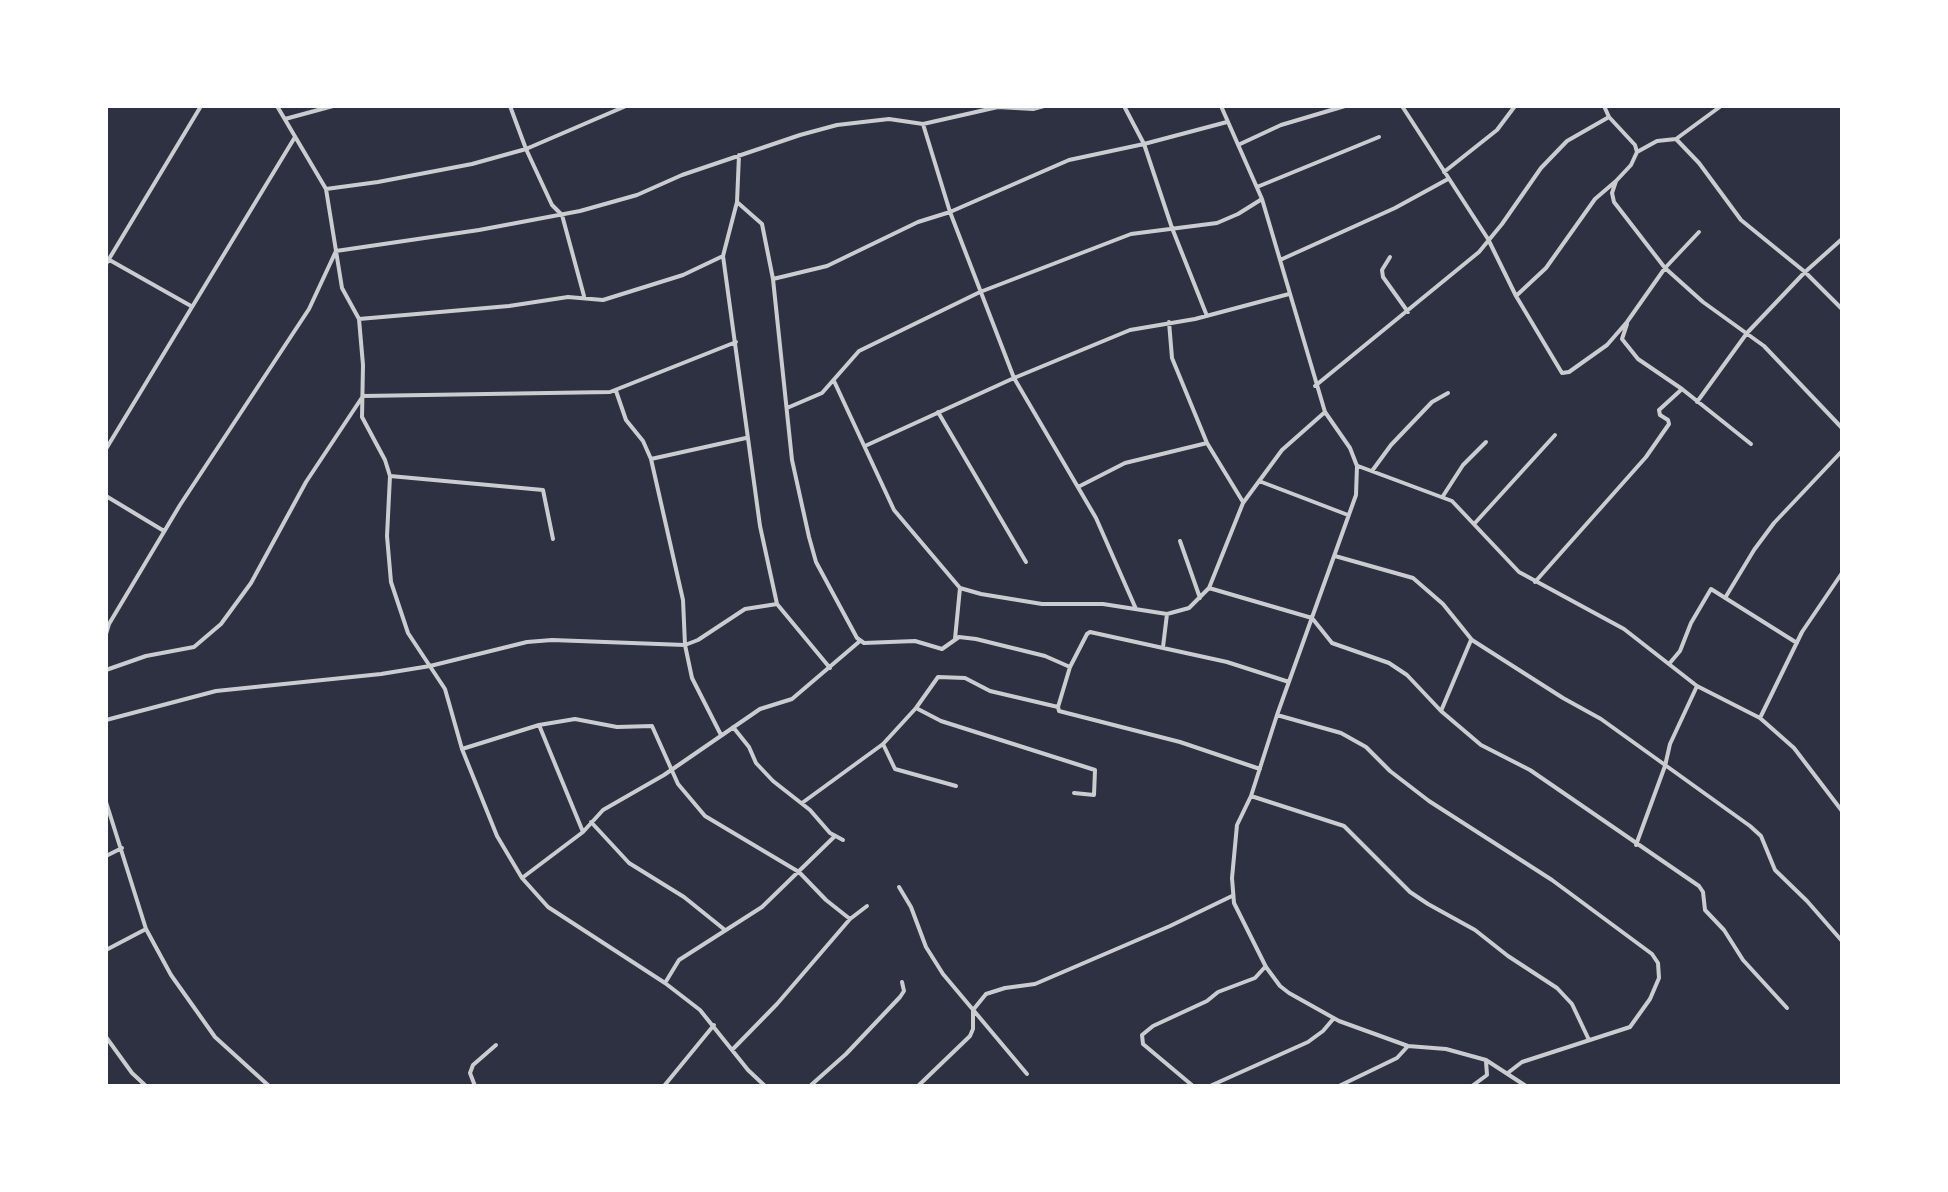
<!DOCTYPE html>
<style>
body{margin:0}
#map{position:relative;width:1948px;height:1192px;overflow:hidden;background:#2d3142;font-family:"Noto Serif",serif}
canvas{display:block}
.frame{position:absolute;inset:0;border:108px solid #fff;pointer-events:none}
</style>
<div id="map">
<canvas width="1948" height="1192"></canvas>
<div class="frame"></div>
</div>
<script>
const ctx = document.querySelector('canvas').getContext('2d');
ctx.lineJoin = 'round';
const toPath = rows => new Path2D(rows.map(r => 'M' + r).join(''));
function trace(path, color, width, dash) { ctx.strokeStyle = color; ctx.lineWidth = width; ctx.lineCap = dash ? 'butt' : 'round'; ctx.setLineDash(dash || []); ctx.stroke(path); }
trace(toPath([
 [277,106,326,189,342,288,359,319,363,365,362,417,385,460,390,476,387,536,391,582,408,633,445,689,462,749,497,836,522,878,548,907,665,983,700,1010,748,1070,765,1086],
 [510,106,526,149,552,205,562,215,584,296],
 [1124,106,1144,144,1172,228,1207,316],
 [1221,106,1262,199,1325,412,1350,448,1357,466,1356,495,1277,715,1251,796,1237,825,1232,878,1234,903,1266,967,1280,986,1289,993,1339,1021,1408,1046,1446,1049,1486,1060,1526,1086],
 [1402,106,1488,239,1516,296,1562,373,1569,372,1607,345,1627,322,1665,268,1699,232],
 [1604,106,1609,117,1635,145,1637,152],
 [285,119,333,106],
 [923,124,950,212,1014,378,1096,518,1136,609],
 [1676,139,1721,106],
 [1238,145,1281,125,1345,106],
 [739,155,737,202,723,256,760,526,777,604,830,668],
 [1444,172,1497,130,1515,106],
 [1257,187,1379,137],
 [326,189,378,182,472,164,526,149,626,106],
 [737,202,762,224,773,279],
 [1390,257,1382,270,1383,277,1408,312],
 [106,258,191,306],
 [1280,260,1395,208,1448,179],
 [106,264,201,106],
 [1516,296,1546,268,1595,199,1616,181],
 [1842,309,1805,272,1741,220,1699,163,1676,139,1657,141,1637,152,1631,165,1616,181,1612,193,1614,202,1665,268,1703,302,1764,346,1842,428],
 [359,319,509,306,568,297,603,300,683,275,723,256],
 [1169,322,1172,358,1207,443,1243,502],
 [1627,324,1622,339,1638,359,1682,389,1751,444],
 [834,381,894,510,960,588,981,594,1042,604,1103,604,1167,614,1189,608,1209,588,1243,503,1282,450,1325,412],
 [1315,386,1479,252,1502,224,1541,168,1567,141,1609,117],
 [616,391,626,420,643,441,651,459,683,600,685,645,692,678,721,735],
 [1697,402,1747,333,1805,272,1842,239],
 [787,408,822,393,859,351,980,292,1131,234,1217,223,1238,214,1262,199],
 [938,412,1026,562],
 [865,446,1014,378,1130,330,1195,319,1289,294],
 [106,449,295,137],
 [651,459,746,438],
 [1358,466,1452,501,1519,572,1624,629,1697,686,1760,718,1794,748,1842,811],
 [1372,471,1391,445,1432,402,1448,393],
 [390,476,543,490,553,539],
 [1259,481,1348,515],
 [1078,487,1125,463,1207,443],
 [106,496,164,531],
 [1443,496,1463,465,1486,442],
 [1475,523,1555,435],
 [1180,541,1200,598],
 [1335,556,1413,578,1443,604,1472,640,1563,698,1601,719,1750,826,1761,836,1775,870,1807,901,1842,941],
 [1535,582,1646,457,1669,424,1668,420,1660,415,1659,410,1682,389],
 [1209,588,1312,618,1332,643,1389,663,1407,675,1441,711,1481,745,1530,770,1699,886,1703,892,1705,910,1724,930,1743,960,1787,1008],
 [1725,598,1754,550,1774,523,1842,451],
 [106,634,109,624,180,505,309,309,336,251,479,230,580,211,637,195,682,175,800,135,837,125,889,119,923,124,998,107,1033,109,1044,106],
 [955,639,960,588],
 [1163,647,1167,614],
 [1669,664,1680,651,1691,623,1711,589,1797,643],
 [1070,667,1045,656,976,639,959,637,942,649,915,641,864,643,857,638,816,562,809,537,792,460,773,279,827,266,918,222,950,212,1069,160,1144,144,1227,122],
 [106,670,146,656,194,647,221,624,251,583,306,482,363,396,610,392,736,342],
 [916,708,941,721,1095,770,1094,795,1074,793],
 [1441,711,1471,640],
 [1277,715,1341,733,1366,747,1390,771,1429,801,1552,880,1652,954,1658,963,1659,978,1650,999,1630,1027,1522,1062,1509,1072],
 [1760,718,1802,632,1842,573],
 [106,720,216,691,381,674,430,666,527,642,552,640,685,645,698,640,745,609,777,604],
 [539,725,583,832],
 [733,727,749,747,756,763,773,781,810,810,830,833,843,840],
 [883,744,895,769,956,786],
 [462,749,539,725,575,719,617,727,652,726,678,784,705,816,799,872,826,900,850,919],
 [1260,769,1180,742,1059,711,1058,707,1070,667,1087,634,1090,632,1227,662,1289,682],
 [1251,796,1344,826,1410,892,1428,904,1475,930,1508,956,1557,988,1572,1004,1589,1040],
 [106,802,146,929,171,975,215,1037,269,1086],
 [802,803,883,744,916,708,938,677,965,678,990,691,1058,707],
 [591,822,629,863,684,897,725,930],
 [1636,845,1665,766,1670,744,1697,686],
 [106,856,122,848],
 [522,878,583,832,603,810,664,775,760,709,792,699,860,641],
 [899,887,911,907,926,947,943,974,1027,1074],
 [106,950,146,929],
 [665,983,679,960,762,907,834,837],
 [106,1037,132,1073,146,1086],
 [732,1050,777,1004,850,919,867,906],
 [475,1086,470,1073,473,1065,496,1045],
 [664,1086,714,1025],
 [810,1086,846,1054,900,997,904,991,902,982],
 [918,1086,970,1036,973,1029,973,1010,986,994,1005,988,1035,984,1170,926,1232,896],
 [1193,1086,1143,1044,1142,1035,1153,1026,1207,1001,1218,992,1255,978,1265,967],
 [1210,1086,1308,1042,1323,1031,1334,1018],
 [1339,1086,1397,1058,1408,1046],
 [1472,1086,1487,1075,1486,1061]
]), '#caccd0', 4);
</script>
